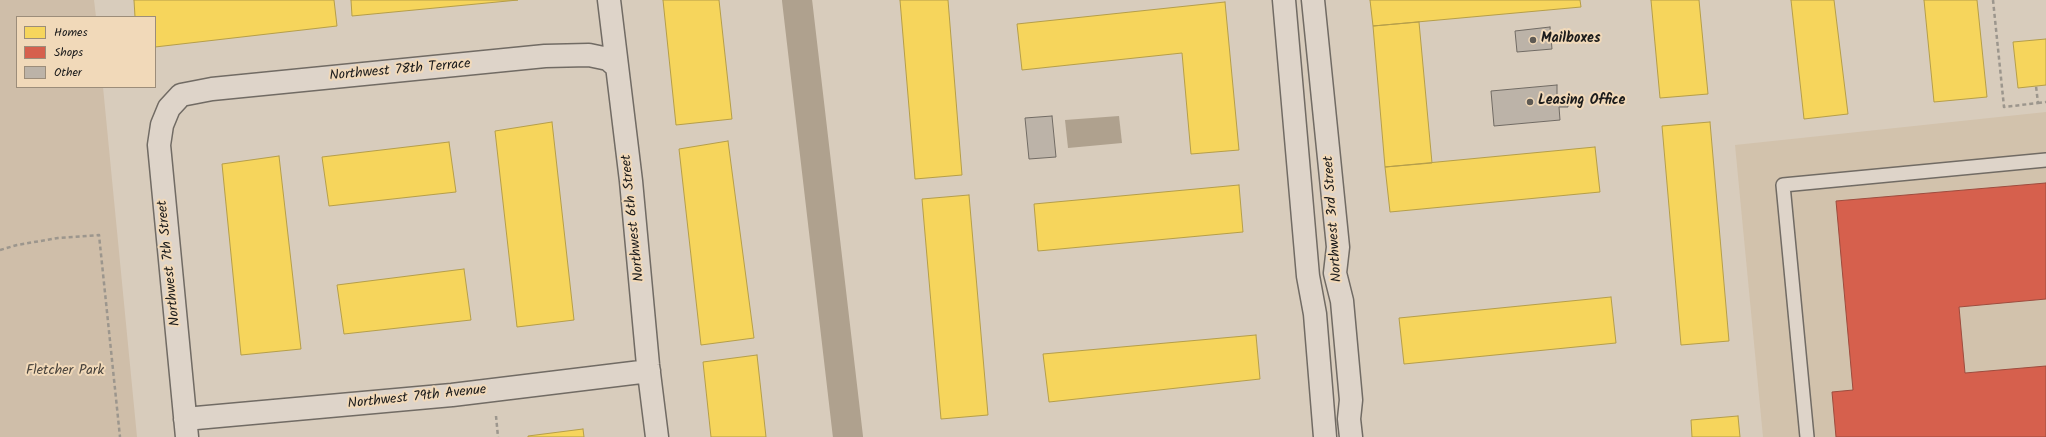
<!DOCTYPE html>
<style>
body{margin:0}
#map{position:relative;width:2046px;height:437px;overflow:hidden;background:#d8ccbc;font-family:Kalam,sans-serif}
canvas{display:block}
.legend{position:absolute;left:16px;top:16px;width:140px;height:72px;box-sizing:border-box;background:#f1d9b9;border:1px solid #9c8d7a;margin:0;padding:5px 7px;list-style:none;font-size:12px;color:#1c1c1c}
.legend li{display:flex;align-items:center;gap:8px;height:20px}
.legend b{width:20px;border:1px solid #9c8d7a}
</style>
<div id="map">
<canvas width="2046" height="437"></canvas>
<ul class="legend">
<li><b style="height:11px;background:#f6d55c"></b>Homes</li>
<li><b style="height:11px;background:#d6604d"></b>Shops</li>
<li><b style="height:11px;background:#bcb3a8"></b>Other</li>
</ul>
</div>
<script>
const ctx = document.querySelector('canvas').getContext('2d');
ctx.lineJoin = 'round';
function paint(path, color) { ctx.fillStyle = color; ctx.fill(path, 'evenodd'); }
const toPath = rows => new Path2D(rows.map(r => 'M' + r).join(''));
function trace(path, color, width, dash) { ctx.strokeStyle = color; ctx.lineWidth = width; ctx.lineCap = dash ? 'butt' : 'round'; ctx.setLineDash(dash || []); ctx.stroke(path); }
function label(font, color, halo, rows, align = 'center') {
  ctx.font = font + ' Kalam,sans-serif'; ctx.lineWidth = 4; ctx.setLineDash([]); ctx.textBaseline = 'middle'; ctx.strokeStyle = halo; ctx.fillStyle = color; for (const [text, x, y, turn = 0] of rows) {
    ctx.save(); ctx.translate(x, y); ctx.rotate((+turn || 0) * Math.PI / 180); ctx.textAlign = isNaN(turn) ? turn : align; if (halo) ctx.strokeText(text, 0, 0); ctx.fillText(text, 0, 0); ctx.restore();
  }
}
paint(toPath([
 [2046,112,2046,437,1763,437,1735,145]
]), '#d2c2ac');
paint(toPath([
 [0,0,94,0,96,17,17,17,17,87,103,87,137,437,0,437]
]), '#cfbea9');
paint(toPath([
 [1119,116,1122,143,1068,148,1065,120]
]), '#afa18e');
const homes = toPath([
 [134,0,334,0,337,26,155,47,155,17,135,17,134,0],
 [351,0,518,0,352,16,351,0],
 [663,0,719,0,732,119,676,125,663,0],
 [900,0,948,0,962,175,915,179,900,0],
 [1370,0,1580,0,1581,7,1373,26,1370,0],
 [1651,0,1699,0,1708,94,1660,98,1651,0],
 [1791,0,1834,0,1848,114,1804,119,1791,0],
 [1924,0,1977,0,1987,97,1934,102,1924,0],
 [1225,2,1239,150,1191,154,1182,53,1022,70,1017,24,1225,2],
 [1419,22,1432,163,1385,167,1373,26,1419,22],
 [2046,39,2046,85,2018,88,2013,42,2046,39],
 [552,122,574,320,517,327,495,131,552,122],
 [1710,122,1729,341,1681,345,1662,126,1710,122],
 [728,141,754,338,701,345,679,149,728,141],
 [449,142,456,192,329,206,322,157,449,142],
 [1595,147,1600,192,1390,212,1385,167,1595,147],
 [279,156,301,349,241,355,222,164,279,156],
 [1239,185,1243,232,1038,251,1034,204,1239,185],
 [969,195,988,415,941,419,922,199,969,195],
 [464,269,471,320,344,334,337,285,464,269],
 [1611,297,1616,343,1404,364,1399,318,1611,297],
 [1256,335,1260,379,1049,402,1043,354,1256,335],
 [757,355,766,437,711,437,703,362,757,355],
 [1738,416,1740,437,1692,437,1691,420,1738,416],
 [583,429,584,437,528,437,528,436,583,429]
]);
paint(homes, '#f6d55c');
trace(homes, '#b59e49', 1);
const shops = toPath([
 [2046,183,2046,299,1959,307,1965,373,2046,366,2046,437,1836,437,1832,392,1853,390,1836,201,2046,183]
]);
paint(shops, '#d6604d');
trace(shops, '#9e4c3e', 1);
trace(toPath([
 [797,0,848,437]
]), '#afa18e', 30);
const building = toPath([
 [1550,27,1552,49,1517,52,1515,31,1550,27],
 [1557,85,1557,97,1567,96,1568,107,1559,107,1560,120,1494,126,1491,91,1557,85],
 [1052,116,1056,157,1029,159,1025,118,1052,116]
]);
paint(building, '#bcb3a8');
trace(building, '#716b64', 1);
const lane = toPath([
 [1807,437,1783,185,2046,160]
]);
const street = toPath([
 [609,0,631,181,648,365,657,437],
 [1284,0,1308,276,1315,314,1325,437],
 [1313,0,1338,247,1335,273,1342,301,1351,400,1349,419,1351,437],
 [185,419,452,395,649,371],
 [187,437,159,145,162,125,169,108,181,95,212,89,545,56,589,55,608,59,617,67]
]);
trace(lane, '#716b64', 16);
trace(street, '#716b64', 25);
trace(toPath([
 [1993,0,2004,107,2038,103,2036,86],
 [2038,103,2046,102],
 [0,250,17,245,58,238,99,235,120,437],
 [496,416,498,437]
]), '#9c968d', 2.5, [4, 3]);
trace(lane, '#ded4c9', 13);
trace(street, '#ded4c9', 22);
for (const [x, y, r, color] of [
 [1533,40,4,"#5e5a54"],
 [1530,102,4,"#5e5a54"]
]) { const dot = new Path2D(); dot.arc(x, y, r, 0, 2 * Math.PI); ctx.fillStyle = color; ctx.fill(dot); trace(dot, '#f1d9b9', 1.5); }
label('bold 14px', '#1c1c1c', '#f1d9b9', [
 ["Mailboxes",1541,40],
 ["Leasing Office",1538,102]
], 'left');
label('14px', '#1c1c1c', '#f1d9b9', [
 ["Northwest 78th Terrace",400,71,-5],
 ["Northwest 6th Street",634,218,-96],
 ["Northwest 3rd Street",1334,219,-94],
 ["Northwest 7th Street",170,263,-96],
 ["Northwest 79th Avenue",417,398,-6]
]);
label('14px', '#47423c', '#f1d9b9', [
 ["Fletcher Park",65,372]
]);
</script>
